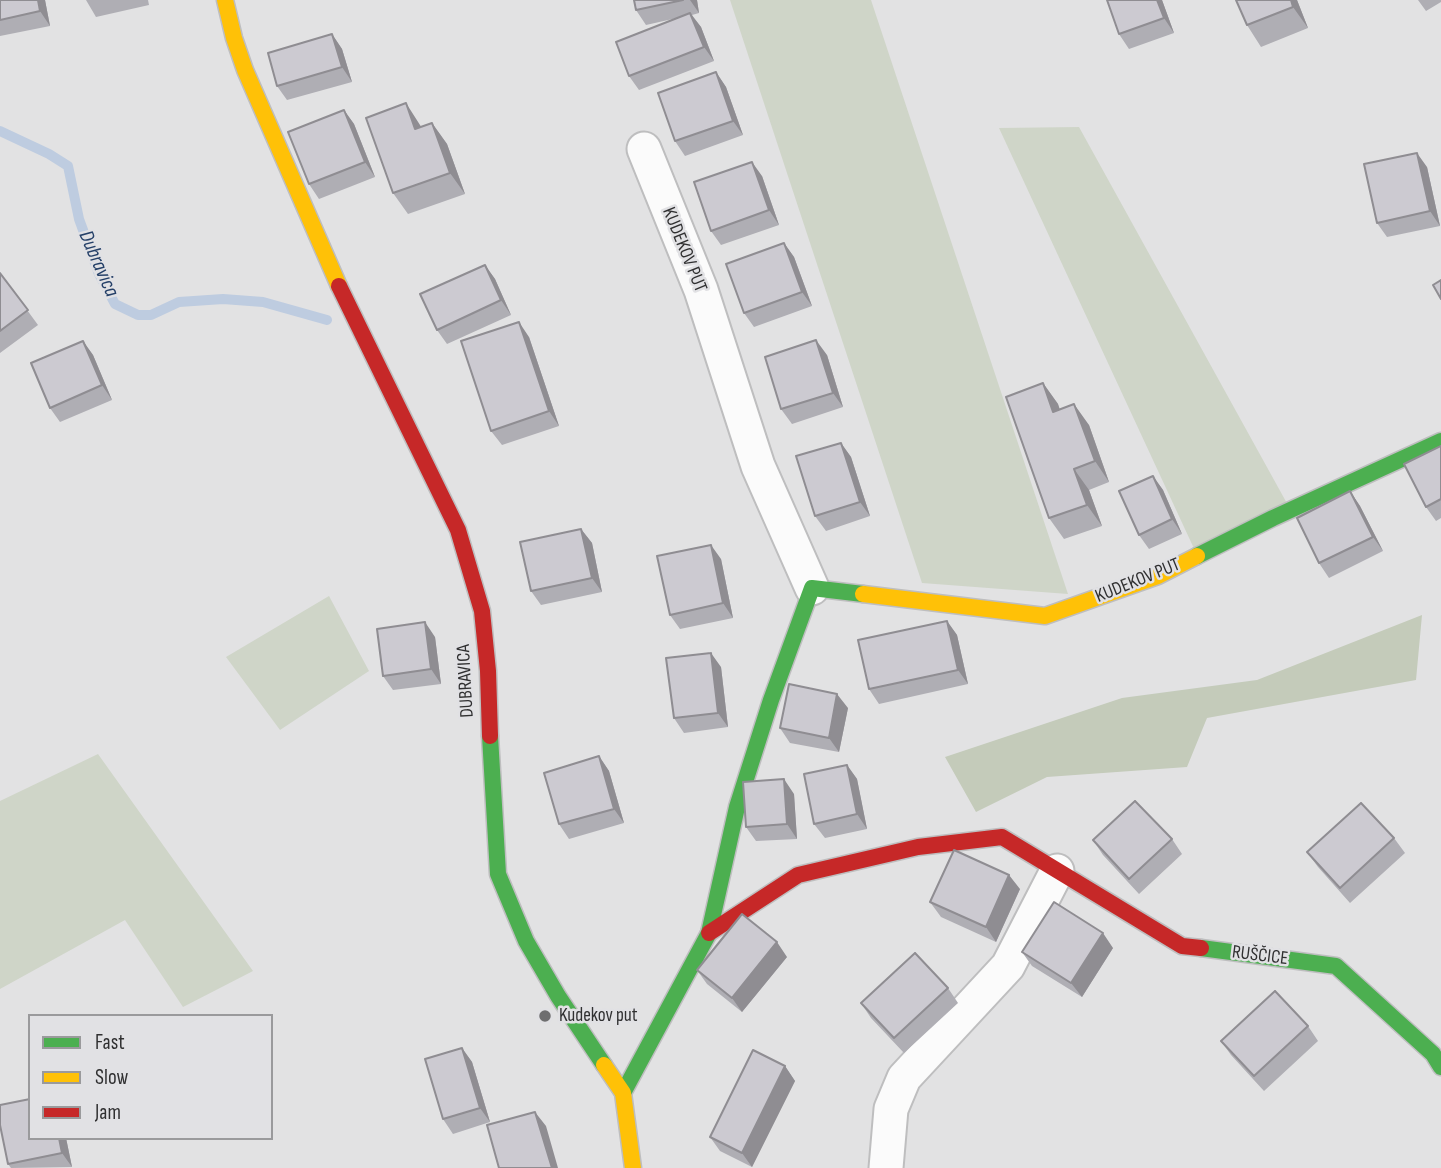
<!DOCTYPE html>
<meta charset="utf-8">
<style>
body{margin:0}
#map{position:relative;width:1441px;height:1168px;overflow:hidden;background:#e2e2e3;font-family:"Sofia Sans Condensed",sans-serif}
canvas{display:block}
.legend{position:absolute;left:28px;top:1014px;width:245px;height:126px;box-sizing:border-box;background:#e1e1e4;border:2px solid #9a9a9c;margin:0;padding:9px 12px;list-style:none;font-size:21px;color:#303031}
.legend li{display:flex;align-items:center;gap:14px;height:35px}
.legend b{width:35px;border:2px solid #9a9a9c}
</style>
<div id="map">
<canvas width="1441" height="1168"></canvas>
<ul class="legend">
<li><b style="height:9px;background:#4caf50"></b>Fast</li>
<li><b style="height:9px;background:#ffc107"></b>Slow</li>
<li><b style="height:9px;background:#c62828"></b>Jam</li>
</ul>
</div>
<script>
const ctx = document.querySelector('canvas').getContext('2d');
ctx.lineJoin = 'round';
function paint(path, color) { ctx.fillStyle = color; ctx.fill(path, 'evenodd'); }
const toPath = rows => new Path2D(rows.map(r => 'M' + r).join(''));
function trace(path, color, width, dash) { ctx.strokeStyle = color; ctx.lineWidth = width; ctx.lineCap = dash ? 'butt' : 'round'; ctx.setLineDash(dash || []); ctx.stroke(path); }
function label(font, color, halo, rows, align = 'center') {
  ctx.font = font + ' "Sofia Sans Condensed",sans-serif'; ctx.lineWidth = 5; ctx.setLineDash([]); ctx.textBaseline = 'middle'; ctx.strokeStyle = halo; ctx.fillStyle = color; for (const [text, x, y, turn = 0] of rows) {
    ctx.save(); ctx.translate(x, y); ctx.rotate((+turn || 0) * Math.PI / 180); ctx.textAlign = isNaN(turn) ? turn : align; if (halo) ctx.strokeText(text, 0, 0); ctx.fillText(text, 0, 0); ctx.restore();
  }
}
paint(toPath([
 [730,0,871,0,1068,594,922,583],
 [1079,127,1289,507,1197,555,999,128],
 [329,596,369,671,280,730,226,657],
 [98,754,253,971,183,1007,125,920,0,989,0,801]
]), '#cfd5c8');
paint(toPath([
 [1422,615,1416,680,1207,718,1187,767,1047,777,976,812,945,757,1122,698,1257,680]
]), '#c4cbba');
trace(toPath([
 [0,131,49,154,68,166,79,219,99,274,115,304,138,315,151,315,179,302,223,299,263,302,327,320]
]), '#becce0', 10);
const street = toPath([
 [644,149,701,290,758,466,812,588],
 [886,1168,891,1109,904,1078,1008,966,1057,871]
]);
const fast = toPath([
 [1197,556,1273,518,1441,441],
 [490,736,498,874,526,941,558,996,604,1065],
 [1201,948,1336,966,1433,1054,1441,1067],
 [623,1093,709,933,737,807,771,700,812,588,863,594]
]);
const slow = toPath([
 [225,0,234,38,245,70,339,286],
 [863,594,1045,616,1158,576,1197,556],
 [604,1065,623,1093,633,1168]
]);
const jam = toPath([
 [339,286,458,530,482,611,488,671,490,736],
 [709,933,798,875,918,847,1002,837,1182,946,1201,948]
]);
trace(street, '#bebebf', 37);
trace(fast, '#bebebf', 19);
trace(slow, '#bebebf', 19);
trace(jam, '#bebebf', 19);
trace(street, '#fbfbfb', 33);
trace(fast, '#4caf50', 16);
trace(slow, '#ffc107', 16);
trace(jam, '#c62828', 16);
paint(toPath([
 [0,0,45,0,50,26,0,36],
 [86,0,148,0,149,5,96,17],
 [634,0,697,0,699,13,692,15,701,27,714,61,639,90,629,76,677,18,646,25,636,10],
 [1162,0,1174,33,1129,49,1119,34],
 [1236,0,1297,0,1308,28,1261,47,1247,25],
 [1418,0,1441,0,1441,2,1426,11],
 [332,34,342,49,352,82,287,100,277,86],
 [716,72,726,87,743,135,685,156,675,141],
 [344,110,354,124,375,177,319,199,309,184],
 [432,123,447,144,465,194,408,214,393,193,420,125,421,127],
 [1427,167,1440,226,1387,237,1377,223],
 [762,176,779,225,721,245,711,231],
 [784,243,794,257,812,306,754,327,744,313],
 [485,265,495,279,511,315,447,344,437,330],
 [0,273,38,325,0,353],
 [529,337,559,426,502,445,491,431],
 [83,341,93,355,112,400,60,422,50,408],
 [827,355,843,407,792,424,781,409],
 [1043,383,1058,404,1059,410,1089,425,1109,482,1089,490,1102,526,1064,539,1049,518],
 [841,443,851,457,870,516,826,531,815,516],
 [1441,446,1441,518,1436,521,1426,507],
 [1153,476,1163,490,1182,534,1149,549,1139,535],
 [1350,491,1360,506,1383,551,1329,578,1319,563],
 [581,529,592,543,602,592,541,605,531,591],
 [721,559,733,618,680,629,670,615],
 [947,621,957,635,968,684,879,704,869,689],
 [435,637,441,684,393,690,383,676],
 [721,667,728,727,684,733,674,718],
 [848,708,839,752,790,743,780,728],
 [599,756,609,771,624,823,569,839,559,824],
 [847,765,857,779,867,829,825,838,814,824],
 [794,794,797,839,756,841,746,827],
 [1394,838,1405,853,1350,903,1318,867,1307,852],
 [1172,839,1182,854,1139,894,1103,855,1093,840],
 [1020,889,996,942,941,917,930,902],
 [1113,948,1082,997,1032,966,1022,952],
 [787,957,742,1012,707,984,697,970],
 [948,988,958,1003,904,1053,871,1018,861,1003],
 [1308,1026,1318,1041,1264,1091,1231,1055,1221,1041],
 [462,1048,472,1062,490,1122,453,1134,443,1119],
 [785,1066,795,1081,752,1167,720,1151,710,1137],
 [30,1138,66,1138,72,1167,11,1168,8,1164]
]), '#afaeb4');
paint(toPath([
 [38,0,45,0,50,26,40,11],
 [690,0,697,0,699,13],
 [1157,0,1162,0,1174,33,1164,18],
 [1291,0,1297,0,1308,28,1293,7],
 [690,13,701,27,714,61,704,47],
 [332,34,342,49,352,82,342,67],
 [716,72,726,87,743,135,733,121],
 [406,103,420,125,430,150,415,129],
 [344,110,354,124,375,177,365,162],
 [432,123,447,144,465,194,450,173],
 [1417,153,1427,167,1440,226,1430,211],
 [752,162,762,176,779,225,769,210],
 [784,243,794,257,812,306,802,292],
 [485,265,495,279,511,315,501,300],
 [519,322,529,337,559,426,549,411],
 [816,340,827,355,843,407,833,393],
 [83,341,93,355,112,400,102,385],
 [1043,383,1058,404,1068,433,1053,412],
 [1074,404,1089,425,1109,482,1095,461],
 [841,443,851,457,870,516,860,502],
 [1074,469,1089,490,1102,526,1087,505],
 [1153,476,1163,490,1182,534,1172,519],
 [1350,491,1360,506,1383,551,1373,537],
 [581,529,592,543,602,592,592,578],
 [711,545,721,559,733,618,723,603],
 [947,621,957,635,968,684,958,670],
 [425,622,435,637,441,684,431,669],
 [711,653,721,667,728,727,718,713],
 [837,694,848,708,839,752,829,738],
 [599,756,609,771,624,823,614,809],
 [847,765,857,779,867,829,857,814],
 [784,779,794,794,797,839,787,824],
 [1009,875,1020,889,996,942,986,927],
 [1103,933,1113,948,1082,997,1071,983],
 [777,942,787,957,742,1012,732,998],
 [462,1048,472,1062,490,1122,480,1108],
 [785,1066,795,1081,752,1167,742,1153],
 [535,1112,546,1126,558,1168,552,1168],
 [59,1138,66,1138,72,1167,62,1153]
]), '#8f8d92');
const building = toPath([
 [0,0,38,0,40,11,0,20,0,0],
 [634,0,683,0,636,10,634,0],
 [1107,0,1157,0,1164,18,1119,34,1107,0],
 [1236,0,1291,0,1293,7,1247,25,1236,0],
 [690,13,704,47,629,76,616,42,690,13],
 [332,34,342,67,277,86,268,53,332,34],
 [716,72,733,121,675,141,658,93,716,72],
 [406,103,415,129,432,123,450,173,393,193,366,118,406,103],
 [344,110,365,162,309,184,288,132,344,110],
 [1417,153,1430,211,1377,223,1364,164,1417,153],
 [752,162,769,210,711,231,694,182,752,162],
 [784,243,802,292,744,313,726,264,784,243],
 [485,265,501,300,437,330,420,294,485,265],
 [0,273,28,310,0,331,0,273],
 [1441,280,1441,299,1433,285,1441,280],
 [519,322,549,411,491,431,461,341,519,322],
 [816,340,833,393,781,409,765,357,816,340],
 [83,341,102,385,50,408,31,363,83,341],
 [1043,383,1053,412,1074,404,1095,461,1074,469,1087,505,1049,518,1006,397,1043,383],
 [841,443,860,502,815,516,796,456,841,443],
 [1441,446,1441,499,1426,507,1404,464,1441,446],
 [1153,476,1172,519,1139,535,1119,491,1153,476],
 [1350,491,1373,537,1319,563,1297,518,1350,491],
 [581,529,592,578,531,591,520,542,581,529],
 [711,545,723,603,670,615,657,556,711,545],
 [947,621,958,670,869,689,858,640,947,621],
 [425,622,431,669,383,676,377,629,425,622],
 [711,653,718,713,674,718,666,658,711,653],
 [789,684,837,694,829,738,780,728,789,684],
 [599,756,614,809,559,824,544,773,599,756],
 [847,765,857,814,814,824,804,774,847,765],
 [784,779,787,824,746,827,743,782,784,779],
 [1135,801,1172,839,1129,879,1093,840,1135,801],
 [1361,803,1394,838,1340,888,1307,852,1361,803],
 [954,850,1009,875,986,927,930,902,954,850],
 [1054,902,1103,933,1071,983,1022,952,1054,902],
 [742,914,777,942,732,998,697,970,742,914],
 [915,953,948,988,894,1038,861,1003,915,953],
 [1275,991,1308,1026,1254,1076,1221,1041,1275,991],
 [462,1048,480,1108,443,1119,425,1059,462,1048],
 [753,1050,785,1066,742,1153,710,1137,753,1050],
 [30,1099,30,1138,59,1138,62,1153,8,1164,0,1125,0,1105,30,1099],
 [535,1112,552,1168,499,1168,487,1125,535,1112]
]);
paint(building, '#cccad1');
trace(building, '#8f8d92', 2);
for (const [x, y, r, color] of [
 [545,1016,7,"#6e6e6f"]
]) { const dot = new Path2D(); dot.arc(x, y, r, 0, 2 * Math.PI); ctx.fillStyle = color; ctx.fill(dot); trace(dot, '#e1e1e4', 2.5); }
label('19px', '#303031', '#e1e1e4', [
 ["KUDEKOV PUT",684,250,68],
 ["KUDEKOV PUT",1138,581,-22],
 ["DUBRAVICA",466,681,-93],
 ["RUŠČICE",1260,956,7]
]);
label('19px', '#303031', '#e1e1e4', [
 ["Kudekov put",559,1016]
], 'left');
label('italic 21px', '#254068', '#e1e1e4', [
 ["Dubravica",98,264,66]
]);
</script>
